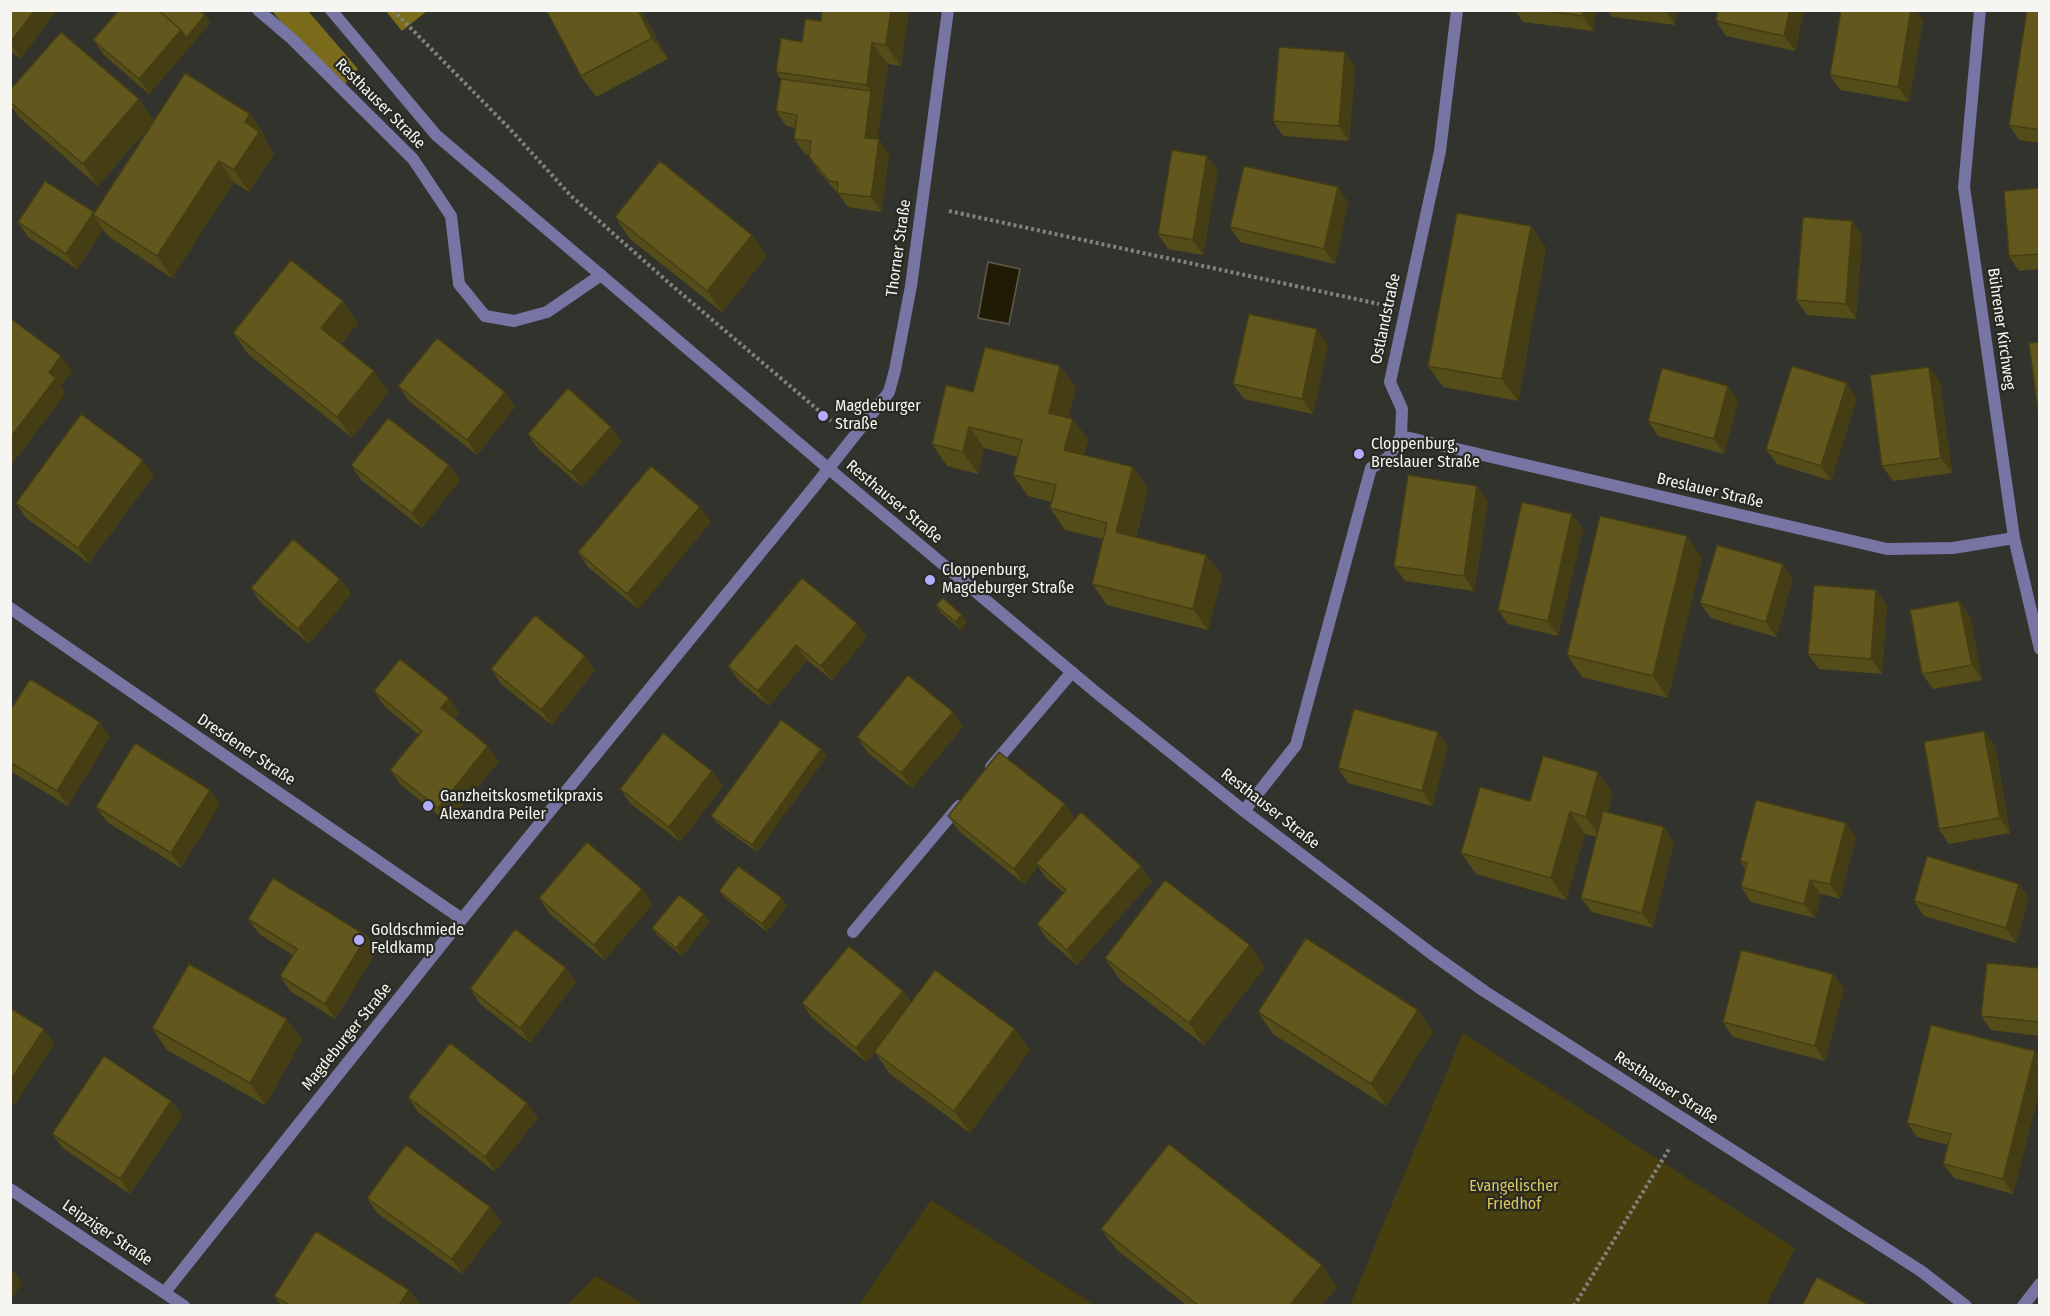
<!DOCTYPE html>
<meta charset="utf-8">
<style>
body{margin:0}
#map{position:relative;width:2050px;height:1316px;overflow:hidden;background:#33332e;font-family:"Fira Sans Condensed",sans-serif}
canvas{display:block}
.frame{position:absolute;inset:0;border:12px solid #f5f5f1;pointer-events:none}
</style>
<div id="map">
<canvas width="2050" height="1316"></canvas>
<div class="frame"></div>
</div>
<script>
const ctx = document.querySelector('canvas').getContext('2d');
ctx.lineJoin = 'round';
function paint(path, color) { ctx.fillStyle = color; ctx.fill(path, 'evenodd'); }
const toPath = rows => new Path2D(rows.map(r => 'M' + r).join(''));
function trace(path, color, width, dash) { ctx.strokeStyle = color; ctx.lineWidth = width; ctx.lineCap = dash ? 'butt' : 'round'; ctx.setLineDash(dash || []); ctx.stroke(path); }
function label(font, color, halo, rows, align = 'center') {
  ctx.font = font + ' "Fira Sans Condensed",sans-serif'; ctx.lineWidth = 4.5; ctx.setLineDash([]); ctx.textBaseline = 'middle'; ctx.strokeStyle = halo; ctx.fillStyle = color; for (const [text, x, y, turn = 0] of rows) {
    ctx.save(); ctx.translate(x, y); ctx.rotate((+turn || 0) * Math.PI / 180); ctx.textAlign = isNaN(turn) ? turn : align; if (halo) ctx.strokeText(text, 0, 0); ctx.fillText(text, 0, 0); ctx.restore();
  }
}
paint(toPath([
 [1463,1033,1795,1248,1766,1305,1350,1305],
 [931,1200,1094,1305,859,1305],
 [596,1276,645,1305,567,1305]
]), '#473f0d');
paint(toPath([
 [272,11,308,11,358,69,338,92],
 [386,11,427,11,402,31]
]), '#7a6c1b');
const water = toPath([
 [988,262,1020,269,1009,324,978,318,988,262]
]);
paint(water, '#201b04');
trace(water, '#605c4b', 1.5);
trace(toPath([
 [393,10,509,128,571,196,669,283,831,421],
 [949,211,1379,304],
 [1574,1306,1669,1149]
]), '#82827d', 4, [3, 3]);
trace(toPath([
 [991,767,1072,672],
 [853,932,959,806]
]), '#7775a4', 12);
trace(toPath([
 [258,10,292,39,413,159,451,216,459,284,485,316,514,321,547,312,601,275],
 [1980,10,1964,187,2014,538,2040,649],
 [1401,436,1887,549,1953,548,2014,538],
 [10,608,462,919],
 [1244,811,1296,745,1371,468,1388,458,1401,436,1402,409,1390,382,1440,151,1457,10],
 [10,1189,184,1306],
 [165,1292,462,919,814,487,889,392,895,370,911,286,948,10],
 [2023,1306,2040,1284]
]), '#7775a4', 12);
trace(toPath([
 [331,10,436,135,829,469,1098,694,1244,811,1432,954,1484,991,1921,1271,1966,1306]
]), '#7775a4', 12);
paint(toPath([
 [10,10,21,59,10,51],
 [641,10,668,59,596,97,581,76],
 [822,10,909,10,901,66,888,64,877,139,889,154,881,212,848,207,840,196,819,172,809,157,809,155,805,154,794,139,796,128,786,126,776,111,781,79,776,72,821,21],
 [1515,10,1596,10,1593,31,1523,22],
 [1608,10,1677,10,1675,25,1612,17],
 [1718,10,1804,10,1795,51,1726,36,1716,21],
 [2040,10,2040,143,2019,140,2009,125],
 [205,15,210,23,149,94,104,55,93,40],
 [1923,20,1909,102,1840,90,1830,75],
 [1355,67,1349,141,1283,136,1273,121],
 [10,90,139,99,154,121,98,186,20,118,10,105],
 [250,114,265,136,264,138,274,153,249,192,234,182,172,278,108,236,103,229,77,269,28,237,18,222,94,213],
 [1207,156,1218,171,1203,255,1168,249,1158,234],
 [2040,188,2040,269,2019,271,2009,256],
 [1348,202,1335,264,1240,242,1230,227],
 [615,217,752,235,767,256,722,312,630,239],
 [1852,221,1862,236,1856,319,1807,315,1796,300],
 [1531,226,1546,248,1518,401,1443,387,1428,366],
 [343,301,358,323,341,344,389,392,352,438,248,354,233,333],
 [1328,344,1313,414,1244,399,1233,384],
 [1940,382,1952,473,1893,481,1882,466],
 [398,386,505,392,515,407,477,455,409,401],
 [1076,388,1068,418,1073,419,1088,440,1084,455,1148,489,1136,537,1206,555,1222,576,1208,630,1107,605,1092,584,1103,539,1065,530,1050,508,1051,502,1028,496,1013,475,1018,457,984,448,978,474,947,466,932,444,973,392],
 [1857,398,1831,481,1777,464,1766,449],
 [1738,401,1724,454,1658,436,1648,421],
 [528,434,622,442,582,487,538,449],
 [351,465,460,480,422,528,361,480],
 [154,475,89,563,26,518,16,503],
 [1477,486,1488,501,1474,591,1405,581,1394,566],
 [711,522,638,609,588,567,578,552],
 [1583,529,1558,636,1508,624,1498,610],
 [1687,536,1702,558,1668,698,1582,677,1567,655],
 [340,579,351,594,309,644,261,603,251,588],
 [1793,579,1776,637,1711,618,1700,603],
 [1876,590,1887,605,1882,674,1819,669,1808,654],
 [1959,601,1970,616,1982,680,1933,689,1922,674],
 [936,605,967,622,961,630,941,613],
 [857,623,867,637,832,680,807,660,769,706,739,681,728,666],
 [585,656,595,670,552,725,501,684,491,669],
 [374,691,449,698,459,713,455,719,499,761,448,823,401,785,390,770,419,735,384,706],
 [10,711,110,737,68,806,10,771],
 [963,727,912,788,867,752,857,737],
 [1984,731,1995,746,2010,833,1949,844,1939,829],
 [1448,747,1432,806,1348,783,1338,768],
 [827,756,757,852,717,823,711,816],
 [723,786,680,842,631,804,620,789],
 [1613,794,1608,813,1674,842,1653,928,1592,912,1581,898,1596,837,1585,834,1566,900,1476,874,1461,853,1530,801],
 [220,804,181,868,107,822,96,807],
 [948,816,1075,818,1152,881,1077,965,1047,939,1037,924,1064,893,1046,878,1038,866,1024,884,959,831],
 [1846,823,1856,838,1840,899,1821,894,1815,918,1751,902,1741,887,1745,869,1740,861],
 [2019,884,2029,899,2016,943,1924,916,1914,901],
 [719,891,782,898,787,906,767,932,725,898],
 [539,898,653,904,604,960,549,913],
 [248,919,377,951,335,1019,290,991,280,976,293,955,259,934],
 [709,922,682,956,657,935,652,928],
 [1105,958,1265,967,1204,1045,1120,980],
 [2040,968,2040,1036,1991,1030,1981,1016],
 [1833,974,1844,989,1825,1061,1733,1037,1723,1022],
 [576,982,530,1043,480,1004,470,989],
 [903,991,911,1002,1015,1029,1030,1050,970,1133,889,1073,875,1052,866,1062,812,1018,802,1003],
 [1258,1012,1433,1032,1386,1106,1273,1034],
 [152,1028,302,1040,265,1105,167,1050],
 [2035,1051,2040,1058,2040,1088,2013,1194,1954,1178,1943,1164,1948,1145,1917,1137,1907,1123],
 [408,1097,538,1118,495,1172,418,1112],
 [171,1101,182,1116,130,1194,63,1148,52,1134],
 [367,1198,501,1222,462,1274,377,1213],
 [1101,1229,1322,1265,1337,1287,1322,1305,1186,1305,1117,1250],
 [409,1290,420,1305,281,1305,274,1296]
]), '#544c19');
paint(toPath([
 [35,10,57,10,21,59,10,44],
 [638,10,641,10,668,59,652,38],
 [891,10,909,10,901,66,886,45],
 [1583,10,1596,10,1593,31,1583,16],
 [1665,10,1677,10,1675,25],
 [1790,10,1804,10,1795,51,1784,36],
 [1911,10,1916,10,1923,20,1909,102,1898,87],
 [205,15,210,23,149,94,139,79,181,30],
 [872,43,888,64,875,153,865,138,871,91,867,85],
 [1345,52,1355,67,1349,141,1339,126],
 [139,99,154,121,98,186,83,164],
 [250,114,265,136,264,138,274,153,249,192,234,170,245,122],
 [879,139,889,154,881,212,871,197],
 [1207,156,1218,171,1203,255,1193,240],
 [219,161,234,182,172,278,157,256],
 [1338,187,1348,202,1335,264,1324,249],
 [94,212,93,215,103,229,77,269,66,254],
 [1852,221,1862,236,1856,319,1846,304],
 [1531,226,1546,248,1518,401,1502,379],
 [752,235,767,256,722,312,707,291],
 [343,301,358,323,336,349,321,328],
 [1317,329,1328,344,1313,414,1302,399],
 [61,356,72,371,61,386,66,393,10,467,10,438,49,373],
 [1060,366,1076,388,1064,434,1049,413],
 [1929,367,1940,382,1952,473,1941,458],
 [374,371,389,392,352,438,337,417],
 [1847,383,1857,398,1831,481,1821,466],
 [1728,386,1738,401,1724,454,1714,439],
 [505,392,515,407,477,455,467,440],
 [1073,419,1088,440,1079,472,1064,450],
 [611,427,622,442,582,487,571,472],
 [969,427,984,448,978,474,963,452],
 [143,460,154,475,89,563,78,548],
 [449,465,460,480,422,528,412,513],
 [1133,467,1148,489,1131,554,1116,532],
 [1477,486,1488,501,1474,591,1464,576],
 [700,507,711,522,638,609,627,594],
 [1572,514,1583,529,1558,636,1548,621],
 [1687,536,1702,558,1668,698,1653,676],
 [1206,555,1222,576,1208,630,1193,609],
 [1783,564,1793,579,1776,637,1766,622],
 [340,579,351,594,309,644,298,629],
 [1876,590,1887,605,1882,674,1871,659],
 [1959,601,1970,616,1982,680,1972,665],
 [962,615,967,622,961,630,955,622],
 [857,623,867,637,832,680,821,666],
 [796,645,807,660,769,706,758,691],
 [585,656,595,670,552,725,541,710],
 [449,698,459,713,452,722,441,708],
 [953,712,963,727,912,788,901,773],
 [100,722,110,737,68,806,57,791],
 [1984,731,1995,746,2010,833,2000,818],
 [1438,732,1448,747,1432,806,1422,791],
 [488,746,499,761,448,823,438,808],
 [821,749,827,756,757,852,752,845],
 [712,771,723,786,680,842,669,827],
 [1598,772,1613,794,1601,838,1586,817],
 [210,790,220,804,181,868,171,853],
 [1065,804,1075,819,1036,863,1038,866,1024,884,1014,869],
 [1570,812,1585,834,1566,900,1551,878],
 [1846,823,1856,838,1840,899,1830,884],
 [1664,827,1674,842,1653,928,1642,913],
 [1141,866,1152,881,1077,965,1067,950],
 [1810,880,1821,894,1815,918,1804,904],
 [2019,884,2029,899,2016,943,2006,928],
 [642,889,653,904,604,960,594,945],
 [782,898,787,906,767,932,762,924],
 [704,914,709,922,682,956,676,948],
 [367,936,377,951,335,1019,325,1004],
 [1250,945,1265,967,1204,1045,1189,1023],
 [566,968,576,982,530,1043,520,1028],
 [1833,974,1844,989,1825,1061,1815,1046],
 [903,991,914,1006,866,1062,856,1048],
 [1418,1010,1433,1032,1386,1106,1371,1084],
 [287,1019,302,1040,265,1105,250,1083],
 [44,1029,54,1044,15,1105,10,1099,10,1081],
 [1015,1029,1030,1050,970,1133,954,1111],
 [2035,1051,2040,1058,2040,1088,2013,1194,2003,1179],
 [171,1101,182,1116,130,1194,120,1179],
 [527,1103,538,1118,495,1172,485,1157],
 [490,1207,501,1222,462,1274,452,1259],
 [1322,1265,1337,1287,1322,1305,1290,1305],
 [10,1266,22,1283,10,1301],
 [409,1290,420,1305,399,1305]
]), '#453e14');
const building = toPath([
 [10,10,35,10,10,43,10,10],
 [119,10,158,10,181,30,139,79,93,40,119,10],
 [158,10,199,10,205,15,186,38,181,30,158,10],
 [546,10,638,10,652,38,581,76,546,10],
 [822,10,891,10,886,45,872,43,867,85,776,72,781,38,802,42,805,19,821,21,822,10],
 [1539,10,1583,10,1583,16,1539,10],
 [1718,10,1790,10,1784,36,1716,21,1718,10],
 [1841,10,1911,10,1898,87,1830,75,1841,10],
 [2027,10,2040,10,2040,130,2009,125,2027,10],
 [61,32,139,99,83,164,10,102,10,90,61,32],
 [1279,47,1345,52,1339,126,1273,121,1279,47],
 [185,73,250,114,245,122,259,132,234,170,219,161,157,256,93,215,185,73],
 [781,79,871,91,865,138,879,139,871,197,837,193,838,182,829,181,809,157,811,141,794,139,797,115,776,111,781,79],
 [1172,150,1207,156,1193,240,1158,234,1172,150],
 [660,161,752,235,707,291,615,217,660,161],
 [1244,166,1338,187,1324,249,1230,227,1244,166],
 [45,181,94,212,66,254,18,222,45,181],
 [2040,188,2040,254,2009,256,2004,191,2040,188],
 [1457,213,1531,226,1502,379,1428,366,1457,213],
 [1803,217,1852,221,1846,304,1796,300,1803,217],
 [291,260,343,301,321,328,374,371,337,417,233,333,291,260],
 [1249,314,1317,329,1302,399,1233,384,1249,314],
 [10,318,61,356,49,373,56,378,10,438,10,318],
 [437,338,505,392,467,440,398,386,437,338],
 [2040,342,2040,419,2039,419,2029,343,2040,342],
 [985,347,1060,366,1049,413,1073,419,1064,450,1133,467,1116,532,1206,555,1193,609,1092,584,1107,523,1050,508,1056,485,1013,475,1022,440,969,427,963,452,932,444,946,385,973,392,985,347],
 [1792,366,1847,383,1821,466,1766,449,1792,366],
 [1929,367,1941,458,1882,466,1870,375,1929,367],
 [1662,368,1728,386,1714,439,1648,421,1662,368],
 [568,388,611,427,571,472,528,434,568,388],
 [81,414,143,460,78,548,16,503,81,414],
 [388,418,449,465,412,513,351,465,388,418],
 [651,466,700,507,627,594,578,552,651,466],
 [1408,475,1477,486,1464,576,1394,566,1408,475],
 [1522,502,1572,514,1548,621,1498,610,1522,502],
 [1600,516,1687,536,1653,676,1567,655,1600,516],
 [293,539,340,579,298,629,251,588,293,539],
 [1717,545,1783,564,1766,622,1700,603,1717,545],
 [802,578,857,623,821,666,796,645,758,691,728,666,802,578],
 [1814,585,1876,590,1871,659,1808,654,1814,585],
 [943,598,962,615,955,622,936,605,943,598],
 [1959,601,1972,665,1922,674,1910,610,1959,601],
 [535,615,585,656,541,710,491,669,535,615],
 [400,659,449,698,441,708,488,746,438,808,390,770,422,731,374,691,400,659],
 [908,675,953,712,901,773,857,737,908,675],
 [30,679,100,722,57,791,10,762,10,711,30,679],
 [1354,709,1438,732,1422,791,1338,768,1354,709],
 [781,720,821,749,752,845,711,816,781,720],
 [1984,731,2000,818,1939,829,1924,742,1984,731],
 [663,733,712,771,669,827,620,789,663,733],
 [135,743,210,790,171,853,96,807,135,743],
 [999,752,1065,804,1014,869,948,816,999,752],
 [1543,756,1598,772,1586,817,1570,812,1551,878,1461,853,1480,787,1530,801,1543,756],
 [1756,800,1846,823,1830,884,1810,880,1804,904,1741,887,1747,863,1740,861,1756,800],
 [1603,811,1664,827,1642,913,1581,898,1603,811],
 [1081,812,1141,866,1067,950,1037,924,1066,890,1036,863,1081,812],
 [587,842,642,889,594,945,539,898,587,842],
 [1927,856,2019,884,2006,928,1914,901,1927,856],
 [738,866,782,898,762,924,719,891,738,866],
 [273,878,367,936,325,1004,280,976,297,949,248,919,273,878],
 [1165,880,1250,945,1189,1023,1105,958,1165,880],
 [679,895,704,914,676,948,652,928,679,895],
 [515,929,566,968,520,1028,470,989,515,929],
 [1306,938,1418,1010,1371,1084,1258,1012,1306,938],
 [849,946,903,991,856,1048,802,1003,849,946],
 [1741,950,1833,974,1815,1046,1723,1022,1741,950],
 [1987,963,2040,968,2040,1022,1981,1016,1987,963],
 [189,964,287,1019,250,1083,152,1028,189,964],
 [935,970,1015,1029,954,1111,874,1052,935,970],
 [10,1008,44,1029,10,1081,10,1008],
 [1931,1025,2035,1051,2003,1179,1943,1164,1951,1134,1907,1123,1931,1025],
 [450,1043,527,1103,485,1157,408,1097,450,1043],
 [104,1056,171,1101,120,1179,52,1134,104,1056],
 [1169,1144,1322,1265,1290,1305,1198,1305,1101,1229,1169,1144],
 [406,1145,490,1207,452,1259,367,1198,406,1145],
 [316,1231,409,1290,399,1305,289,1305,274,1296,316,1231],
 [1817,1277,1867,1304,1866,1305,1802,1305,1817,1277]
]);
paint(building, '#62581d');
trace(building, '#453e14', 1.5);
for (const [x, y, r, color] of [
 [823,416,6,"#b1adfa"],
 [1359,454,6,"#b1adfa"],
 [930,580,6,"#b1adfa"],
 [428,806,6,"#b1adfa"],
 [359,940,6,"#b1adfa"]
]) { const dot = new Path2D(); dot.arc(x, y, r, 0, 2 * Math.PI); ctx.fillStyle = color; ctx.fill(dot); trace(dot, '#292924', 2); }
label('16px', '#f5f5f1', '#292924', [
 ["Resthauser Straße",380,104,45],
 ["Thorner Straße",899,248,-82],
 ["Ostlandstraße",1386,319,-78],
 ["Bührener Kirchweg",2001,329,82],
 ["Breslauer Straße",1710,491,13],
 ["Resthauser Straße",894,502,40],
 ["Dresdener Straße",246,750,34],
 ["Resthauser Straße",1270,809,38],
 ["Magdeburger Straße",347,1037,-51],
 ["Resthauser Straße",1666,1088,33],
 ["Leipziger Straße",107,1233,34]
]);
label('16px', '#f5f5f1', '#292924', [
 ["Magdeburger",835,407],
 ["Straße",835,425],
 ["Cloppenburg,",1371,445],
 ["Breslauer Straße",1371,463],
 ["Cloppenburg,",942,571],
 ["Magdeburger Straße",942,589],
 ["Ganzheitskosmetikpraxis",440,797],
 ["Alexandra Peiler",440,815],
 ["Goldschmiede",371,931],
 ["Feldkamp",371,949]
], 'left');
label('16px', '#dac75c', '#292924', [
 ["Evangelischer",1514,1187],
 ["Friedhof",1514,1205]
]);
</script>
